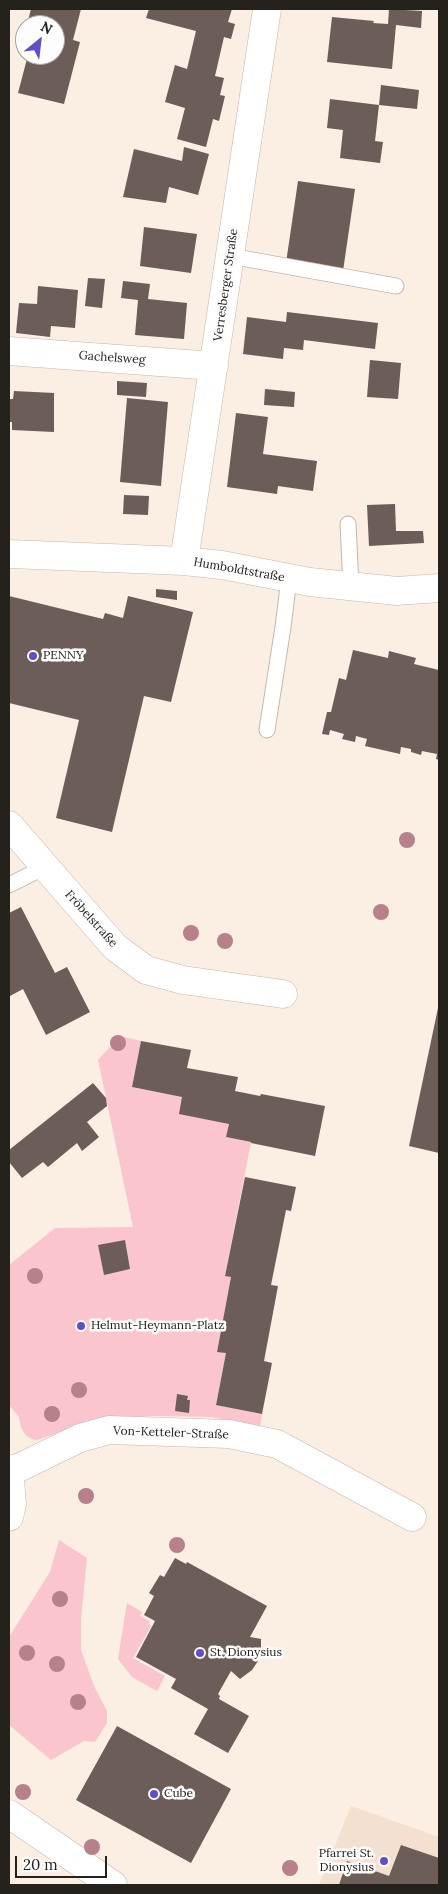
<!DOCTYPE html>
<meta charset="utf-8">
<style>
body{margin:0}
#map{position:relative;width:448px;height:1894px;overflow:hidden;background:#fbeee3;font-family:Lora,serif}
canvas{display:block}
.frame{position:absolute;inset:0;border:10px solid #25211d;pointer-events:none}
.north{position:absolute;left:15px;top:15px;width:50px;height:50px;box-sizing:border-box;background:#fdfdfd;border:1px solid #a7a5a3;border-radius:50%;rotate:29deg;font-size:14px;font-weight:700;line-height:20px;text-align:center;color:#25211d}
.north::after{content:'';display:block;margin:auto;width:18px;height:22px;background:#604ec7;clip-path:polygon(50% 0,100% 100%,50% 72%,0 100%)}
.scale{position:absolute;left:15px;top:1856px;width:92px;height:22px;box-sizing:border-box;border:2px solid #25211d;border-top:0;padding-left:6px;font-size:15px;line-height:18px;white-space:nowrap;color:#25211d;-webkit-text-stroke:4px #fdfdfd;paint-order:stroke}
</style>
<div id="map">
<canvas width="448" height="1894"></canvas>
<div class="frame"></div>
<div class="north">N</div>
<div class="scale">20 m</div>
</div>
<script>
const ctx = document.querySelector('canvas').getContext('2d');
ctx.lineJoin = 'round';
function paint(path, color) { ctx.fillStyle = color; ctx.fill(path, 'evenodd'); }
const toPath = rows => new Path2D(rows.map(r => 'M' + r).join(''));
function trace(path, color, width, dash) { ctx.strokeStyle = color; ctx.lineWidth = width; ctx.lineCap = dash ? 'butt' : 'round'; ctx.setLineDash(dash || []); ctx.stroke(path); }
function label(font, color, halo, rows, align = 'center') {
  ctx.font = font + ' Lora,serif'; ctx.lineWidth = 5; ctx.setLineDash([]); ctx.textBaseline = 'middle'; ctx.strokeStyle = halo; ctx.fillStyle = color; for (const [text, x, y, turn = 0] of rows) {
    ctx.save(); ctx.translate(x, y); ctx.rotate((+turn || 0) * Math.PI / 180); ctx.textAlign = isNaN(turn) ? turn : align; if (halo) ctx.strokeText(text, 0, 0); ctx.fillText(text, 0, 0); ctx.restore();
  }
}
paint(toPath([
 [351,1806,439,1837,439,1885,319,1885]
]), '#f3e0d0');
paint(toPath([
 [120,1036,141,1041,132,1087,182,1097,229,1124,226,1137,251,1142,225,1275,231,1277,217,1351,226,1353,216,1404,262,1414,260,1427,211,1417,158,1416,136,1417,63,1431,37,1440,31,1439,25,1434,21,1428,19,1417,9,1405,9,1265,55,1228,133,1227,98,1060],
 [59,1540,87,1558,81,1619,81,1650,94,1686,107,1711,107,1723,95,1742,84,1741,51,1760,9,1725,9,1637,50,1572],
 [127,1603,142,1612,140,1616,150,1621,149,1624,151,1626,133,1658,165,1676,157,1691,132,1677,118,1659]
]), '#fbc5cd');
paint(toPath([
 [31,9,81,9,73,40,80,42,64,104,18,93,28,55,55,55,55,25,27,25],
 [149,9,232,9,228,22,235,24,231,39,224,37,215,76,224,78,220,95,225,96,219,121,213,119,206,147,177,139,185,108,165,102,175,65,187,69,196,31,146,18],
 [389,9,422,11,421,28,396,25,392,69,327,62,332,17,374,21,373,23,388,24],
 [381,85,419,90,417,109,379,105],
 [330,99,379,105,375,141,383,142,380,163,340,158,343,130,327,128],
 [184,147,209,154,198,195,169,187,166,203,123,197,134,149,182,161],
 [298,181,355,189,343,271,286,263],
 [144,227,197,234,191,273,140,266],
 [88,278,105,279,102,308,85,306],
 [123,281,150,284,148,299,187,303,184,339,135,335,138,300,121,298],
 [38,286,78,290,75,328,51,326,50,337,16,333,19,303,37,304],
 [287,312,378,323,375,349,304,340,303,350,284,348,283,359,243,354,247,317,286,322],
 [370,360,401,363,398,399,367,397],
 [117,381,147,383,146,397,117,395],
 [265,389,295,392,294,407,264,405],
 [14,391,54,393,54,432,12,430,12,422,9,422,9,399,13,399],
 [127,398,168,402,161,486,120,482],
 [236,413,268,417,263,454,317,461,313,491,278,486,277,494,227,487],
 [124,495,149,496,148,515,123,514],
 [395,504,396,531,423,531,424,543,369,546,367,505],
 [156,589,177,591,177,600,156,597],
 [9,596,103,619,105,613,123,618,128,596,193,612,171,702,144,696,112,832,56,818,79,720,9,703],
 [353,650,388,658,389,651,416,658,414,664,439,670,439,760,436,759,437,754,422,751,421,755,411,752,411,749,401,747,400,754,365,746,367,739,356,736,355,742,342,739,344,734,330,730,329,735,322,734,327,712,331,712,339,678,346,680],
 [21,907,55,973,67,967,90,1012,46,1035,23,989,10,996,9,993,9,913],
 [438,1008,439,1008,439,1153,409,1146],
 [141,1041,191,1050,187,1068,238,1077,235,1091,260,1096,261,1094,325,1106,315,1156,251,1143,251,1142,226,1137,229,1124,179,1114,182,1097,132,1087],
 [93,1083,106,1098,107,1106,87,1122,99,1137,82,1151,77,1143,48,1167,43,1162,22,1178,9,1162,9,1150],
 [245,1177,296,1187,291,1211,286,1210,271,1285,278,1286,264,1361,272,1363,262,1414,216,1405,226,1353,217,1352,231,1277,225,1276],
 [125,1240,130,1269,104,1275,98,1245],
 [177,1394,188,1396,187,1400,190,1400,189,1413,175,1411],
 [175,1558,186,1564,187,1562,267,1606,250,1637,261,1639,261,1650,258,1661,252,1670,240,1679,231,1671,218,1694,220,1696,219,1699,249,1716,228,1753,194,1734,208,1709,171,1688,176,1679,136,1657,155,1621,144,1615,154,1596,149,1593,160,1575,164,1577],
 [117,1726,231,1789,191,1863,76,1800],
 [401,1845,439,1858,439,1885,339,1885,347,1861,389,1876]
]), '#6c5d59');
const lane = toPath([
 [230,256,396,286],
 [348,524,351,586],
 [267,730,283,627,289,579],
 [9,885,45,867]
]);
const street = toPath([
 [9,351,214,366],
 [9,554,184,561,222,565,310,582,397,591,439,588],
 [184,561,267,9],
 [9,825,115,947,146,970,183,980,283,994],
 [10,1472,80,1438,109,1430,229,1434,277,1444,412,1517]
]);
const secondary = toPath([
 [9,1469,12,1504,9,1517],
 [9,1814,113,1885]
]);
trace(lane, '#c4b8ae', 17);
trace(street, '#c4b8ae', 29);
trace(secondary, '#c4b8ae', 29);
trace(lane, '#fff', 15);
trace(street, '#fff', 28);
trace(secondary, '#fff', 28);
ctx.fillStyle = '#b88089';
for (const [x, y] of [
 [407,840],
 [381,912],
 [191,933],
 [225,941],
 [118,1043],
 [35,1276],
 [79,1390],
 [52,1414],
 [86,1496],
 [177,1545],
 [60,1599],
 [27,1653],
 [57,1664],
 [78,1702],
 [23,1792],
 [92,1847],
 [290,1868]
]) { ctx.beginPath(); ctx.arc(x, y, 8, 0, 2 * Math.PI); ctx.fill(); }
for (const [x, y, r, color] of [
 [33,656,5,"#604ec7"],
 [81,1326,5,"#604ec7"],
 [200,1653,5,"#604ec7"],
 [154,1794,5,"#604ec7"],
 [384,1861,5,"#604ec7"]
]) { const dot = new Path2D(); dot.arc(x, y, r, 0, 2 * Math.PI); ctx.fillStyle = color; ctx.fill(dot); trace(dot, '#fdfdfd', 2); }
label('12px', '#25211d', '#fdfdfd', [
 ["Verresberger Straße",226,285,-82],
 ["Gachelsweg",112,358,4],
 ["Humboldtstraße",239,570,10],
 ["Fröbelstraße",91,919,48],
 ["Von-Ketteler-Straße",171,1433,2]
]);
label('12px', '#25211d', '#fdfdfd', [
 ["PENNY",43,656],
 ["Helmut-Heymann-Platz",91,1326],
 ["St. Dionysius",210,1653],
 ["Cube",164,1794],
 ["Pfarrei St.",374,1854,"right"],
 ["Dionysius",374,1868,"right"]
], 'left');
</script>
